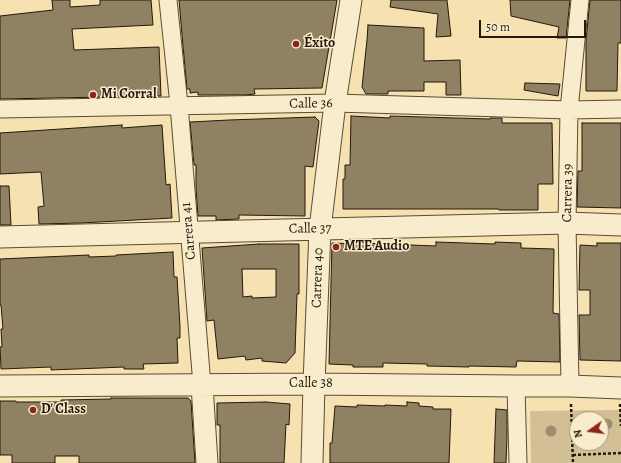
<!DOCTYPE html>
<meta charset="utf-8">
<style>
body{margin:0}
#map{position:relative;width:621px;height:463px;overflow:hidden;background:#f6e1b1;font-family:Alegreya,serif}
canvas{display:block}
.north{position:absolute;left:569px;top:411px;width:40px;height:40px;box-sizing:border-box;background:#f9eccc;border:1px solid #a39880;border-radius:50%;rotate:256deg;font-size:11px;font-weight:700;line-height:16px;text-align:center;color:#23190e}
.north::after{content:'';display:block;margin:auto;width:14px;height:18px;background:#8f2418;clip-path:polygon(50% 0,100% 100%,50% 72%,0 100%)}
.scale{position:absolute;left:479px;top:20px;width:107px;height:18px;box-sizing:border-box;border:2px solid #23190e;border-top:0;padding-left:5px;font-size:12px;line-height:14px;white-space:nowrap;color:#23190e;-webkit-text-stroke:3px #f9eccc;paint-order:stroke}
</style>
<div id="map">
<canvas width="621" height="463"></canvas>
<div class="north">N</div>
<div class="scale">50 m</div>
</div>
<script>
const ctx = document.querySelector('canvas').getContext('2d');
ctx.lineJoin = 'round';
function paint(path, color) { ctx.fillStyle = color; ctx.fill(path, 'evenodd'); }
const toPath = rows => new Path2D(rows.map(r => 'M' + r).join(''));
function trace(path, color, width, dash) { ctx.strokeStyle = color; ctx.lineWidth = width; ctx.lineCap = dash ? 'butt' : 'round'; ctx.setLineDash(dash || []); ctx.stroke(path); }
function label(font, color, halo, rows, align = 'center') {
  ctx.font = font + ' Alegreya,serif'; ctx.lineWidth = 3; ctx.setLineDash([]); ctx.textBaseline = 'middle'; ctx.strokeStyle = halo; ctx.fillStyle = color; for (const [text, x, y, turn = 0] of rows) {
    ctx.save(); ctx.translate(x, y); ctx.rotate((+turn || 0) * Math.PI / 180); ctx.textAlign = isNaN(turn) ? turn : align; if (halo) ctx.strokeText(text, 0, 0); ctx.fillText(text, 0, 0); ctx.restore();
  }
}
paint(toPath([
 [621,410,621,463,531,463,530,411],
 [577,419,601,419,601,443,577,443]
]), '#d2bf95');
const building = toPath([
 [52,0,70,0,70,7,100,5,100,0,151,0,153,25,72,29,74,50,159,47,161,96,0,99,0,16,53,10,52,0],
 [179,0,337,0,322,88,254,89,255,94,245,95,198,95,198,92,190,93,190,89,187,89,182,35,179,0],
 [391,0,447,0,451,36,436,37,438,14,390,7,391,0],
 [510,0,570,0,566,38,557,38,559,27,511,16,510,0],
 [590,0,621,0,621,43,618,43,617,91,586,91,586,40,590,0],
 [368,25,424,28,424,61,460,60,461,95,446,95,446,82,424,82,424,91,388,91,388,94,366,94,362,87,367,40,368,25],
 [525,83,560,84,558,96,524,90,525,83],
 [351,116,390,118,390,116,490,119,490,118,502,118,502,123,552,123,553,184,538,184,538,210,499,210,499,209,343,209,343,179,345,179,345,165,350,165,351,116],
 [315,117,319,121,313,167,305,166,305,216,239,215,239,219,216,220,216,216,198,216,196,188,196,165,194,165,190,122,229,120,315,117],
 [582,123,621,123,621,208,577,207,578,171,582,171,582,123],
 [122,125,122,128,162,125,166,185,170,184,172,218,81,223,39,224,38,207,44,206,41,172,0,174,0,133,122,125],
 [0,186,9,186,11,225,0,225,0,186],
 [436,242,495,244,495,242,521,243,521,248,554,249,553,313,559,314,560,362,517,361,516,367,469,366,469,367,427,366,427,364,383,363,383,367,353,367,353,365,329,364,332,243,361,244,361,243,436,246,436,242],
 [597,243,621,243,621,361,580,360,579,315,590,315,590,290,579,290,580,245,597,246,597,243],
 [259,244,299,244,299,294,297,294,295,353,286,363,262,361,262,358,246,360,245,356,218,359,214,320,207,321,202,248,259,244],
 [242,269,276,269,276,297,252,298,252,296,243,297,242,269],
 [173,252,174,277,177,277,180,326,180,338,177,338,178,363,143,364,144,369,124,369,124,367,51,370,51,367,1,369,0,347,2,347,1,329,3,329,1,305,0,305,0,259,89,255,89,257,116,256,116,255,173,252],
 [111,398,188,398,191,401,195,463,79,463,79,456,55,456,55,463,12,463,12,455,0,455,0,401,16,401,16,402,61,402,61,400,111,399,111,398],
 [266,402,290,404,289,425,286,424,284,463,220,463,220,425,217,425,217,403,266,402],
 [407,402,419,403,419,406,433,407,433,409,451,409,449,463,330,463,330,443,332,443,335,406,357,407,357,405,385,406,385,405,407,406,407,402],
 [496,409,507,410,507,438,506,463,494,463,496,409]
]);
paint(building, '#918163');
trace(building, '#23190e', 1);
const minor = toPath([
 [168,0,179,105,202,385],
 [0,109,335,103,569,110,621,109],
 [516,386,518,463],
 [570,386,567,223,569,110,580,0]
]);
const tertiary = toPath([
 [0,237,567,223,621,225],
 [202,385,207,463],
 [0,386,314,384,516,386,570,386,621,388],
 [312,463,314,384,320,229,335,103,351,0]
]);
trace(minor, '#584b37', 19);
trace(tertiary, '#584b37', 23);
trace(toPath([
 [571,404,573,463],
 [620,404,621,426],
 [573,455,621,453]
]), '#23190e', 2.5, [3, 2]);
trace(minor, '#f9eccc', 17);
trace(tertiary, '#f9eccc', 21);
ctx.fillStyle = '#9f8e6d';
for (const [x, y] of [
 [607,424],
 [551,431]
]) { ctx.beginPath(); ctx.arc(x, y, 5.5, 0, 2 * Math.PI); ctx.fill(); }
for (const [x, y, r, color] of [
 [296,44,4,"#8f2418"],
 [93,95,4,"#8f2418"],
 [336,247,4,"#8f2418"],
 [33,410,4,"#8f2418"]
]) { const dot = new Path2D(); dot.arc(x, y, r, 0, 2 * Math.PI); ctx.fillStyle = color; ctx.fill(dot); trace(dot, '#f9eccc', 1.5); }
label('bold 14px', '#23190e', '#f9eccc', [
 ["Éxito",304,44],
 ["Mi Corral",101,95],
 ["MTE Audio",344,247],
 ["D' Class",41,410]
], 'left');
label('14px', '#23190e', '#f9eccc', [
 ["Calle 36",311,104,-1],
 ["Carrera 39",568,193,-89],
 ["Calle 37",310,229,-1],
 ["Carrera 41",189,231,-95],
 ["Carrera 40",318,278,-88],
 ["Calle 38",311,384]
]);
</script>
